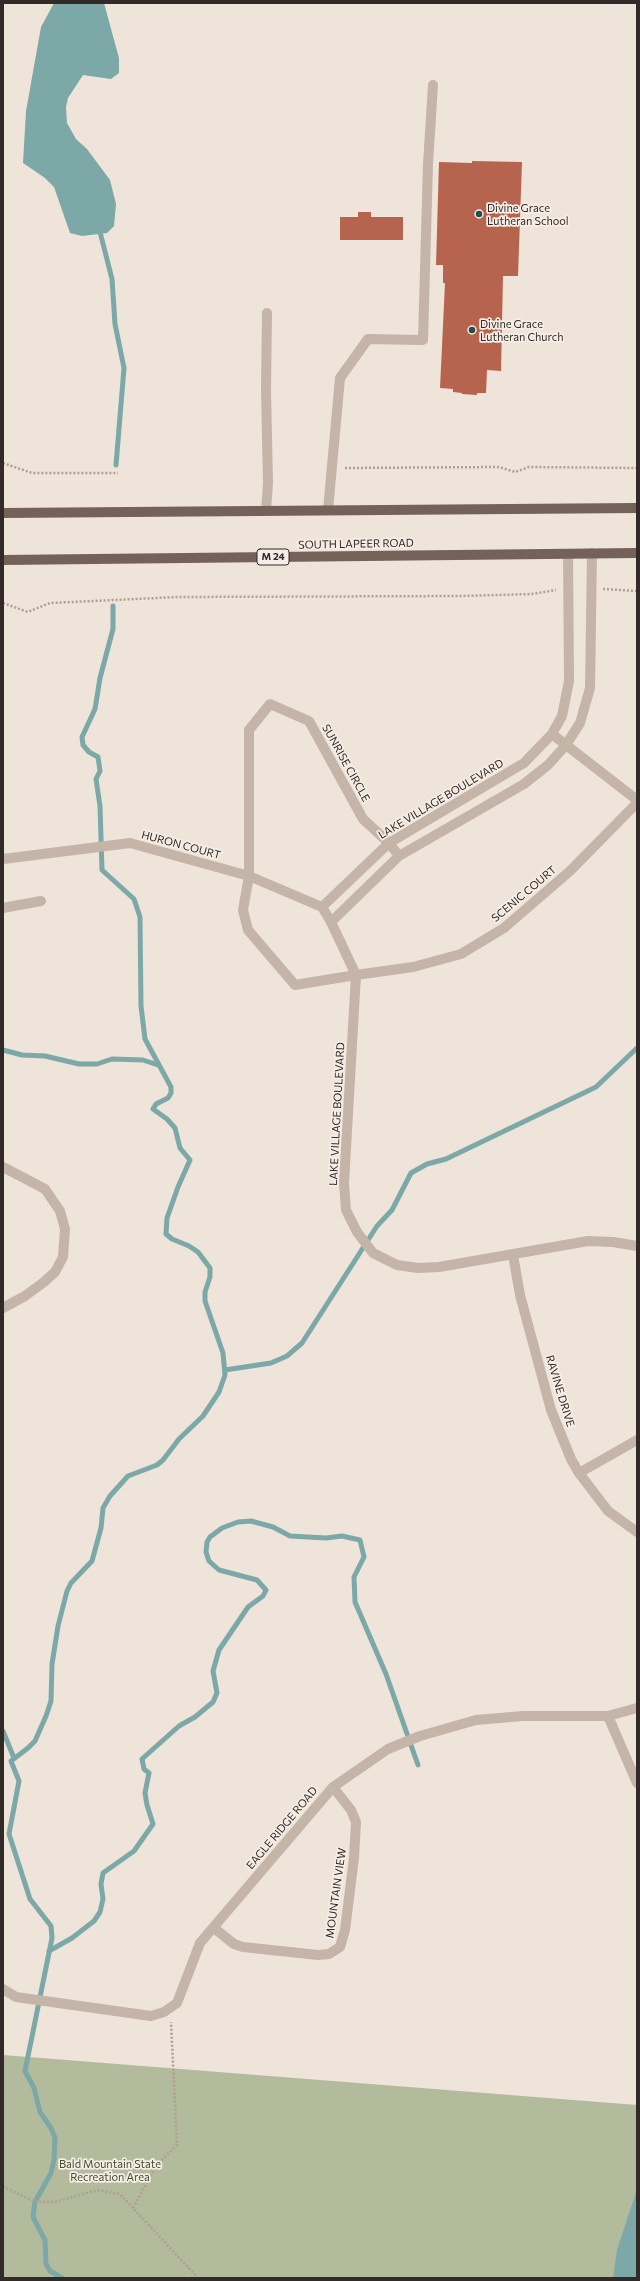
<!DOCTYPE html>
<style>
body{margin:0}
#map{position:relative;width:640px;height:2281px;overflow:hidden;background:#eee4da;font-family:Commissioner,sans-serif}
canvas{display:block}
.frame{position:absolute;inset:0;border:4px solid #322a27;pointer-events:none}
</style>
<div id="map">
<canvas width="640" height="2281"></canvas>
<div class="frame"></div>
</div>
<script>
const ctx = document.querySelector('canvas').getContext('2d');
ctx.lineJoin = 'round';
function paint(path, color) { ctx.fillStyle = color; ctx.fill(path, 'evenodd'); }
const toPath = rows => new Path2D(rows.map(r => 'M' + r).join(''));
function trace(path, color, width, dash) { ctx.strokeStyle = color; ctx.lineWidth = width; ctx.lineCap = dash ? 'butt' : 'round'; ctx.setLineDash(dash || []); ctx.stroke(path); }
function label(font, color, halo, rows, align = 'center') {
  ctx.font = font + ' Commissioner,sans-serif'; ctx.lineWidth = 3.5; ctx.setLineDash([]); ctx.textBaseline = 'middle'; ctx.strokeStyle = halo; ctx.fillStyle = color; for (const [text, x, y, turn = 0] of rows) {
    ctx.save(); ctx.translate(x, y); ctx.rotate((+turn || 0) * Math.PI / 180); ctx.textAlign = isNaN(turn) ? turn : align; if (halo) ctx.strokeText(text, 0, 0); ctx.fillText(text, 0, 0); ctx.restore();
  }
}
paint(toPath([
 [3,2055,637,2105,637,2278,3,2278]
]), '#b2bb9c');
paint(toPath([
 [54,3,104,3,119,58,119,73,111,79,83,75,68,98,66,107,67,123,76,139,87,149,110,180,116,204,114,226,107,233,82,236,70,233,54,187,45,178,23,163,26,111,41,27],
 [637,2189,637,2278,613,2278,617,2250]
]), '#7da8a8');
trace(toPath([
 [99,228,112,279,115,324,124,368,116,465],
 [3,1050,22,1055,45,1056,79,1064,97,1064,112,1059,143,1060,158,1065],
 [225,1370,271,1363,287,1356,302,1343,377,1226,392,1210,411,1173,427,1164,446,1159,596,1087,637,1048],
 [3,1731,14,1758],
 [49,1951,72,1938,94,1921,100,1912,103,1899,101,1884,103,1873,134,1851,153,1824,147,1805,145,1793,149,1773,144,1769,142,1759,179,1726,195,1717,213,1702,217,1693,213,1671,219,1650,248,1607,263,1596,266,1590,257,1580,219,1570,209,1561,206,1552,207,1542,210,1537,222,1528,238,1522,251,1521,273,1527,290,1536,326,1538,342,1536,360,1540,364,1557,354,1577,355,1602,386,1674,418,1765],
 [62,2278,50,2271,46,2264,45,2240,33,2217,35,2202,51,2173,54,2160,55,2138,51,2128,40,2112,34,2088,25,2071,52,1938,51,1926,30,1899,9,1834,19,1781,11,1761,28,1748,35,1741,46,1716,51,1701,52,1664,58,1626,67,1591,71,1583,92,1561,101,1528,103,1508,110,1496,128,1476,157,1465,163,1460,179,1439,203,1416,219,1392,225,1375,223,1353,205,1301,205,1292,210,1277,210,1268,198,1252,189,1246,172,1239,166,1234,167,1218,178,1187,190,1160,180,1148,175,1128,167,1119,153,1109,156,1104,168,1098,171,1093,171,1087,145,1039,141,1006,140,917,134,899,102,870,100,806,96,779,100,771,98,757,89,752,83,745,82,737,95,709,100,678,113,629,113,606]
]), '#7da8a8', 5);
paint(toPath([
 [472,161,522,162,518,276,503,276,501,371,487,370,486,393,477,393,477,395,462,394,462,393,453,392,453,389,440,388,445,283,443,283,443,265,436,265,439,162,472,163],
 [358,212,371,212,371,217,403,217,403,240,340,240,340,217,358,217]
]), '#b7644f');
trace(toPath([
 [3,463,32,473,118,473],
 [345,468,499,467,515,472,529,467,637,468],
 [603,589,637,591],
 [3,603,28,612,50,603,178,597,461,596,532,594,556,590],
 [3,2188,4,2187,35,2202,55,2202,97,2190,120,2194,198,2278],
 [133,2208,156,2166,177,2145,171,2022]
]), '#b09e92', 2.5, [2, 2]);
trace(toPath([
 [328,510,340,378,368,339,423,340,428,164,433,85],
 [266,511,268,483,266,390,267,313],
 [249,876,243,910,248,930,295,985,356,975],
 [3,908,41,901],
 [579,1473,637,1440]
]), '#c5b4a8', 10);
trace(toPath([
 [552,734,637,800],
 [3,859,130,843,249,876,322,907],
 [249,876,249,730,270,704,309,721,363,819,389,843,399,856],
 [322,907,331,922,356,975,344,1183,346,1210,357,1232,373,1253,397,1265,418,1268,439,1267,588,1241,613,1242,637,1246],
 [322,907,389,843,524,763,552,734,562,716,569,681,568,554],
 [331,922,399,856,524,784,548,765,566,745,580,723,590,688,592,553],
 [356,975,413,967,461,954,504,928,570,871,637,803],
 [3,1167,45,1189,60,1211,65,1229,63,1257,55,1272,44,1282,25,1296,3,1308],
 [513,1255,520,1295,551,1410,571,1459,579,1473,608,1511,637,1532],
 [608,1716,637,1783],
 [214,1928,234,1944,243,1947,318,1955,329,1954,340,1947,345,1930,354,1858,356,1822,351,1810,333,1787],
 [3,1989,16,1997,151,2016,164,2012,177,2003,200,1943,333,1787,388,1749,420,1736,476,1720,523,1716,608,1716,637,1708]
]), '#c5b4a8', 10);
trace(toPath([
 [3,513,637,508],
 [3,560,637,553]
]), '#73615a', 10);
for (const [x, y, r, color] of [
 [479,214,4,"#224e4f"],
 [472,330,4,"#224e4f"]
]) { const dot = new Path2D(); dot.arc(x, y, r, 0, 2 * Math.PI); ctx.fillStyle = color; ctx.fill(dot); trace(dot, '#f6eee6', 1.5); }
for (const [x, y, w] of [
 [273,557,32]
]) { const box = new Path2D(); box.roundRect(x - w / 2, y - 8, w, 16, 3); ctx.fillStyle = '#f6eee6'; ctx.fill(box); trace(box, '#322a27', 1); }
label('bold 10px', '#322a27', null, [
 ["M 24",273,557]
]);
label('11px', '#322a27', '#f6eee6', [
 ["Divine Grace",487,208],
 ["Lutheran School",487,221],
 ["Divine Grace",480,324],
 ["Lutheran Church",480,337]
], 'left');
label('11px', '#322a27', '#f6eee6', [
 ["SOUTH LAPEER ROAD",356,544,-1],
 ["SUNRISE CIRCLE",346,763,61],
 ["LAKE VILLAGE BOULEVARD",441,799,-31],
 ["HURON COURT",181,845,15],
 ["SCENIC COURT",524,894,-40],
 ["LAKE VILLAGE BOULEVARD",337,1114,-87],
 ["RAVINE DRIVE",560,1391,73],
 ["EAGLE RIDGE ROAD",282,1828,-50],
 ["MOUNTAIN VIEW",336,1893,-82]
]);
label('11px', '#434e2e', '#f6eee6', [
 ["Bald Mountain State",110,2164],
 ["Recreation Area",110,2177]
]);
</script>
